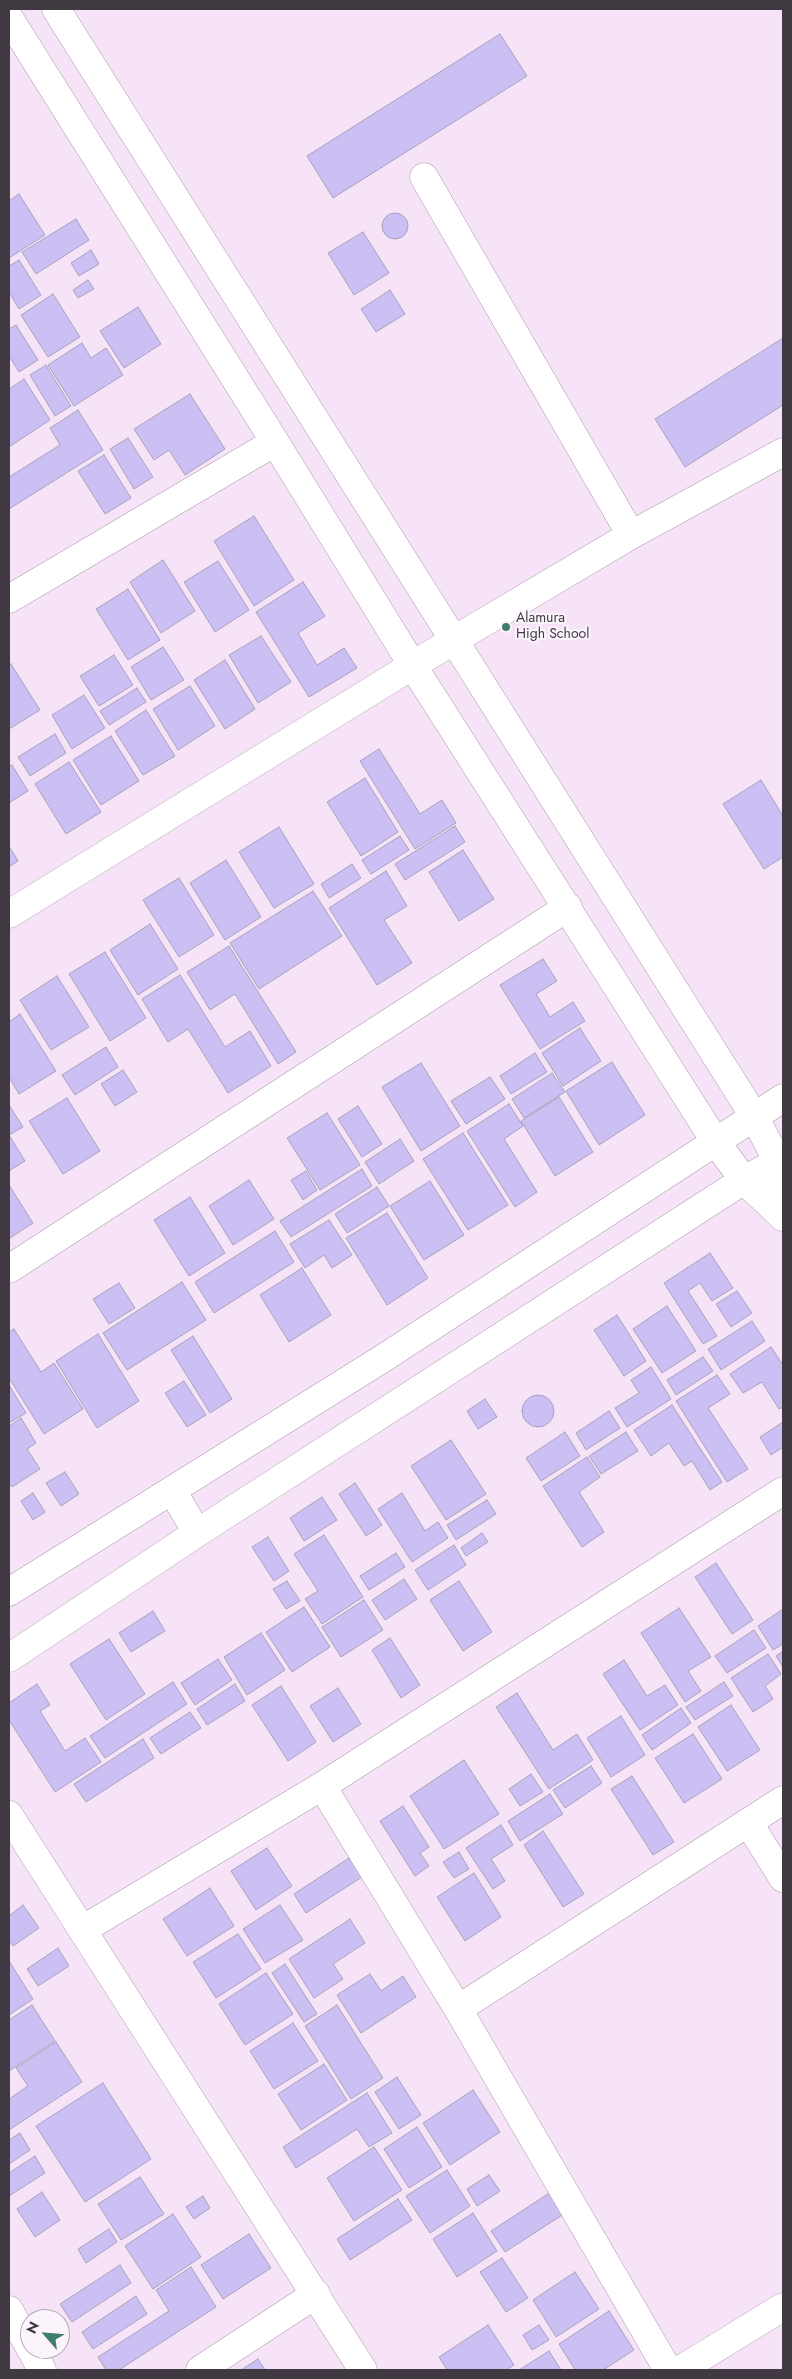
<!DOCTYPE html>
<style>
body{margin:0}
#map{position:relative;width:792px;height:2379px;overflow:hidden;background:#f6e3f7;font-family:Jost,sans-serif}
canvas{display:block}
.frame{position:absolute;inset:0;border:10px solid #413941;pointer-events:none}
.north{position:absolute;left:20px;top:2309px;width:50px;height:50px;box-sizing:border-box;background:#fcf4fd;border:1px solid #b1a9b2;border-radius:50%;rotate:297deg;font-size:14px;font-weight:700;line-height:20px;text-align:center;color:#413941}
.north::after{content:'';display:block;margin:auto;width:18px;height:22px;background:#3d7e6e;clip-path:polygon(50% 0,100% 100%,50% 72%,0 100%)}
</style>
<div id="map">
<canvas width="792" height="2379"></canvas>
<div class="frame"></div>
<div class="north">N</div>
</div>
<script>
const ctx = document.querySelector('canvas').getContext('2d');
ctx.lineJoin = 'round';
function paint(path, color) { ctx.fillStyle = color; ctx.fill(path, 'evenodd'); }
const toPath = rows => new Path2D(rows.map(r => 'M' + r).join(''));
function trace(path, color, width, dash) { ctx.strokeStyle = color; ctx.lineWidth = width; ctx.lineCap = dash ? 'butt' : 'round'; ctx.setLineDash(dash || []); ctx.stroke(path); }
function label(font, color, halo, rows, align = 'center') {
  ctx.font = font + ' Jost,sans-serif'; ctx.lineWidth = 4; ctx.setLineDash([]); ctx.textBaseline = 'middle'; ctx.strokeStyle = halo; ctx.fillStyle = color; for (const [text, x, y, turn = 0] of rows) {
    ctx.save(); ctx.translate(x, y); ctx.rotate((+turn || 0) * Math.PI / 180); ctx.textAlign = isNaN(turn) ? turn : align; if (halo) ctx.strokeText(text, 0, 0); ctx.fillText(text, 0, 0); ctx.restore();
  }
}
const building = toPath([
 [500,34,527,76,333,198,307,156,500,34],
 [19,194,45,235,9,258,9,201,19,194],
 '382 226a13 13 0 1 1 26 0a13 13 0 1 1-26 0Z',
 [76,219,89,240,36,274,22,252,76,219],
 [363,232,389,273,354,295,328,253,363,232],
 [91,250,99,264,79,276,71,263,91,250],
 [19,260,41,295,19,309,9,292,9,266,19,260],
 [88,280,94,289,78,298,73,290,88,280],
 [390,290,405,314,376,332,361,309,390,290],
 [53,294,80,337,48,357,21,315,53,294],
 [138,307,161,344,124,368,100,331,138,307],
 [16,325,38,360,19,372,9,356,9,329,16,325],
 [783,338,783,405,685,467,655,419,783,338],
 [82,343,91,358,106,348,123,375,74,406,48,365,82,343],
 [46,365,71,406,55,416,30,375,46,365],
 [24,379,50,420,9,447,9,389,24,379],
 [190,394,225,449,185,475,169,450,154,460,134,429,190,394],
 [78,410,103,450,9,509,9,477,60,445,50,428,78,410],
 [128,438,153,477,134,489,110,449,128,438],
 [104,455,131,498,105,514,78,471,104,455],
 [254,516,294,580,254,606,214,541,254,516],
 [163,560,195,611,161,633,130,582,163,560],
 [218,561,249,610,215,632,184,582,218,561],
 [303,582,325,616,298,633,317,665,344,648,357,668,309,697,256,612,303,582],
 [128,589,160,640,128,660,96,609,128,589],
 [261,636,291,682,258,703,229,655,261,636],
 [163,647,184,680,151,700,131,667,163,647],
 [114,655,133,685,99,706,80,676,114,655],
 [225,660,255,709,225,729,194,680,225,660],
 [11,664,40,710,9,729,9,665,11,664],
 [190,686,215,726,178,750,153,709,190,686],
 [137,688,146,702,109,725,100,711,137,688],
 [84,695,105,728,72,749,52,715,84,695],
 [146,710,175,756,143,775,115,731,146,710],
 [55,734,66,753,30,776,18,757,55,734],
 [111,736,139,781,101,805,73,760,111,736],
 [379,749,420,814,442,800,456,823,415,849,360,761,379,749],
 [69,762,101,812,66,834,35,784,69,762],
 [12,765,28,791,9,803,9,767,12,765],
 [365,778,398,832,361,856,327,802,365,778],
 [761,780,783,816,783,857,764,869,723,804,761,780],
 [455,826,465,842,405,880,395,864,455,826],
 [279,827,314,884,274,908,239,852,279,827],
 [400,836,409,850,371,874,362,860,400,836],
 [9,846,18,861,9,867,9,846],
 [463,850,494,899,459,921,429,872,463,850],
 [226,860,261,917,225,940,190,883,226,860],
 [352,864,361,878,329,898,321,884,352,864],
 [386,871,407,906,384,920,412,963,377,985,329,908,386,871],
 [179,878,214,935,179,957,143,900,179,878],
 [313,891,342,936,259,989,230,943,313,891],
 [150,924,178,969,138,995,110,950,150,924],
 [229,946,296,1052,278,1064,235,994,210,1010,187,972,229,946],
 [105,952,146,1018,110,1041,69,974,105,952],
 [543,959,557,981,536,994,550,1017,573,1002,585,1021,540,1049,500,985,543,959],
 [180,975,225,1047,250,1031,271,1066,228,1093,188,1029,168,1042,142,999,180,975],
 [57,976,89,1027,51,1050,20,1000,57,976],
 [20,1014,56,1071,19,1094,9,1077,9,1022,20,1014],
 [580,1028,601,1061,563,1086,542,1053,580,1028],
 [106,1047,118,1067,75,1095,62,1075,106,1047],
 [535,1053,547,1072,511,1094,500,1076,535,1053],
 [612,1062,645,1115,599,1145,566,1091,612,1062],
 [421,1063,460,1126,421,1151,382,1087,421,1063],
 [123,1070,137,1092,115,1106,101,1084,123,1070],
 [552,1073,565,1092,524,1118,512,1099,552,1073],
 [490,1077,505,1099,466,1124,451,1101,490,1077],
 [559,1097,593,1152,555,1176,521,1121,559,1097],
 [67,1098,100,1151,63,1174,29,1121,67,1098],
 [509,1104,523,1126,504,1139,537,1192,515,1207,467,1131,509,1104],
 [9,1105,23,1127,9,1135,25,1161,9,1171,9,1105],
 [358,1106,382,1144,362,1157,338,1119,358,1106],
 [327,1113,360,1165,320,1190,287,1138,327,1113],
 [463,1133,508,1205,468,1230,423,1159,463,1133],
 [400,1139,414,1161,379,1184,365,1162,400,1139],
 [362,1169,372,1186,291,1237,280,1221,362,1169],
 [306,1171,317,1190,303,1200,291,1180,306,1171],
 [249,1180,274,1219,233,1245,209,1206,249,1180],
 [430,1181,464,1235,424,1260,390,1206,430,1181],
 [9,1185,33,1223,10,1238,9,1235,9,1185],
 [377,1187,389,1206,347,1233,335,1214,377,1187],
 [190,1197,225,1253,189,1276,154,1220,190,1197],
 [387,1213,428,1278,387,1305,346,1238,387,1213],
 [329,1220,352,1255,332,1268,324,1255,305,1268,290,1244,329,1220],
 [275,1231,294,1262,214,1313,195,1282,275,1231],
 [710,1253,733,1288,712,1301,700,1283,688,1291,717,1336,703,1344,664,1283,710,1253],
 [302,1268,331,1315,289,1342,260,1295,302,1268],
 [182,1282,206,1320,127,1370,103,1333,182,1282],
 [119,1283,135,1308,109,1324,93,1299,119,1283],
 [737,1291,752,1313,731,1327,716,1304,737,1291],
 [667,1306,696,1351,662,1373,633,1329,667,1306],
 [617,1315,646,1361,624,1376,594,1330,617,1315],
 [752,1321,765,1341,721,1370,708,1349,752,1321],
 [14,1329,41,1372,54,1363,83,1409,44,1434,9,1378,9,1332,14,1329],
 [98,1334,139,1401,97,1428,56,1361,98,1334],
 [193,1336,232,1399,210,1413,171,1350,193,1336],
 [771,1347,783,1365,783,1407,779,1409,762,1382,743,1393,730,1374,771,1347],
 [703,1357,713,1371,676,1395,667,1380,703,1357],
 [651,1367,671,1399,627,1427,615,1408,639,1393,631,1380,651,1367],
 [717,1375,730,1394,708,1408,748,1469,727,1482,676,1401,717,1375],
 [184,1381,206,1415,187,1427,165,1393,184,1381],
 [9,1385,26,1413,9,1423,9,1385],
 '522 1411a16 16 0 1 1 32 0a16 16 0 1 1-32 0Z',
 [485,1399,497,1417,478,1429,467,1411,485,1399],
 [672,1405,722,1482,710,1490,692,1461,684,1466,669,1443,651,1456,634,1430,672,1405],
 [609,1411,620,1428,586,1450,576,1433,609,1411],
 [21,1418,36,1443,27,1449,40,1469,12,1487,9,1483,9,1426,21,1418],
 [783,1422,783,1447,771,1455,760,1437,783,1422],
 [565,1432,580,1456,541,1481,526,1458,565,1432],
 [626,1432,638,1451,601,1474,589,1456,626,1432],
 [451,1440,486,1494,446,1520,411,1466,451,1440],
 [587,1457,600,1477,579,1492,604,1532,582,1547,543,1486,587,1457],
 [65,1472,79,1494,61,1506,46,1483,65,1472],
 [355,1483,382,1525,366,1536,339,1494,355,1483],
 [33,1493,45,1512,33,1520,21,1501,33,1493],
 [402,1493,425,1531,438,1522,448,1538,412,1562,378,1509,402,1493],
 [322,1497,337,1520,304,1541,290,1518,322,1497],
 [487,1500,496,1514,456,1540,447,1525,487,1500],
 [482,1533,488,1542,466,1556,461,1548,482,1533],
 [324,1535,363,1597,322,1624,305,1599,318,1591,294,1554,324,1535],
 [268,1537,289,1571,274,1581,252,1547,268,1537],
 [454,1545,466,1565,428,1590,415,1570,454,1545],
 [396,1553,405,1567,369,1590,360,1576,396,1553],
 [716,1563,753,1620,732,1634,695,1577,716,1563],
 [404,1579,417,1599,385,1620,372,1600,404,1579],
 [287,1581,300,1601,286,1609,273,1589,287,1581],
 [459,1581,492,1632,463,1651,430,1600,459,1581],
 [364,1600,383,1630,341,1657,322,1627,364,1600],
 [304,1607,330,1647,292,1672,266,1632,304,1607],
 [679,1608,711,1657,688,1671,701,1691,685,1702,641,1633,679,1608],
 [783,1609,783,1644,773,1650,758,1626,783,1609],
 [153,1611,165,1631,131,1652,119,1633,153,1611],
 [754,1630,766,1648,727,1673,715,1656,754,1630],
 [261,1633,285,1670,247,1695,224,1657,261,1633],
 [390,1638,420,1685,401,1698,372,1650,390,1638],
 [109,1639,145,1694,106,1720,70,1664,109,1639],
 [783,1651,783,1667,776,1656,783,1651],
 [768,1654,781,1674,765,1686,773,1699,753,1712,731,1678,768,1654],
 [218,1659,232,1680,195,1705,181,1683,218,1659],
 [624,1660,647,1696,665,1685,678,1705,640,1730,603,1674,624,1660],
 [173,1682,187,1704,105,1758,90,1736,173,1682],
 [724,1682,733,1696,695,1720,686,1707,724,1682],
 [37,1684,50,1705,40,1711,65,1751,85,1738,101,1762,55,1792,9,1720,9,1703,37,1684],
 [235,1684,245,1701,207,1725,197,1709,235,1684],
 [281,1686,316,1742,288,1761,252,1705,281,1686],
 [338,1688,361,1724,333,1742,310,1706,338,1688],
 [517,1693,553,1750,577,1734,593,1760,549,1789,496,1707,517,1693],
 [731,1705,760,1750,727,1771,698,1727,731,1705],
 [681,1708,691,1723,652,1750,642,1735,681,1708],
 [190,1712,201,1728,161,1754,150,1738,190,1712],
 [621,1716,645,1755,611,1777,587,1738,621,1716],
 [693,1734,722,1779,684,1803,655,1758,693,1734],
 [143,1739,154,1758,86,1802,74,1784,143,1739],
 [464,1760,499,1814,444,1849,410,1796,464,1760],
 [591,1766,602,1783,565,1808,553,1790,591,1766],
 [531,1774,543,1792,520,1806,509,1789,531,1774],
 [632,1776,674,1842,653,1855,611,1789,632,1776],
 [550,1794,563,1814,520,1841,508,1821,550,1794],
 [403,1806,429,1847,420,1853,429,1866,415,1876,380,1821,403,1806],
 [501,1825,513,1845,491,1859,505,1881,493,1889,466,1848,501,1825],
 [543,1831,584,1894,563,1907,524,1845,543,1831],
 [267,1848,292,1886,256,1910,231,1871,267,1848],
 [459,1852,469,1869,454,1878,443,1862,459,1852],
 [349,1858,362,1877,306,1913,294,1894,349,1858],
 [474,1873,501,1917,465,1941,437,1897,474,1873],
 [210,1888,234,1926,187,1956,163,1919,210,1888],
 [23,1905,39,1928,13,1946,9,1940,9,1916,23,1905],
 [280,1905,303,1940,265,1963,243,1929,280,1905],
 [350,1919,365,1943,333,1964,343,1979,314,1998,289,1959,350,1919],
 [238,1934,261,1969,216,1998,193,1962,238,1934],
 [58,1948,69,1966,38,1986,27,1969,58,1948],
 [9,1961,33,1999,9,2015,9,1961],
 [285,1964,317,2014,304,2022,272,1973,285,1964],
 [266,1973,293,2014,245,2045,219,2004,266,1973],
 [370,1974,381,1991,403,1976,416,1997,361,2033,337,1995,370,1974],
 [32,2005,55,2041,9,2071,9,2020,32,2005],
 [337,2005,383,2078,351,2099,305,2026,337,2005],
 [293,2023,318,2061,274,2089,250,2051,293,2023],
 [56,2042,82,2082,9,2130,9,2099,28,2086,16,2068,56,2042],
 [324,2064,347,2100,301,2130,278,2094,324,2064],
 [397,2077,421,2115,399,2129,375,2092,397,2077],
 [103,2083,151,2159,85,2202,36,2126,103,2083],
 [473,2090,500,2132,450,2165,423,2123,473,2090],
 [367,2093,392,2133,369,2147,357,2129,296,2168,283,2147,367,2093],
 [417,2127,442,2167,409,2188,384,2149,417,2127],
 [20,2133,30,2150,9,2164,9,2140,20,2133],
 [374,2147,402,2190,354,2221,327,2178,374,2147],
 [35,2156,45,2173,9,2196,9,2173,35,2156],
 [447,2170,470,2206,430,2233,406,2196,447,2170],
 [489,2175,500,2191,477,2206,467,2189,489,2175],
 [140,2177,164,2214,121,2240,98,2204,140,2177],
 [554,2190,567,2212,505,2252,491,2231,554,2190],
 [42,2192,60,2220,35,2237,17,2209,42,2192],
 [203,2196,210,2208,194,2219,186,2207,203,2196],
 [398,2199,412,2220,350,2260,337,2239,398,2199],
 [473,2213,497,2251,457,2277,433,2239,473,2213],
 [173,2214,201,2257,153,2289,125,2246,173,2214],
 [109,2229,117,2242,86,2263,78,2249,109,2229],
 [249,2234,271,2268,223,2299,201,2265,249,2234],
 [502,2258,528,2298,506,2312,480,2272,502,2258],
 [120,2265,131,2283,72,2322,60,2304,120,2265],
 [191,2267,216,2307,119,2370,106,2370,98,2357,169,2311,156,2290,191,2267],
 [575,2272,599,2309,556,2337,533,2300,575,2272],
 [136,2296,147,2314,93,2349,82,2332,136,2296],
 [609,2311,634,2350,603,2370,575,2370,559,2344,609,2311],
 [488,2325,514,2365,506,2370,447,2370,439,2357,488,2325],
 [539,2325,549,2340,532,2350,523,2335,539,2325],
 [549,2351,561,2370,519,2370,549,2351],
 [258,2359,265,2370,241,2370,258,2359]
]);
paint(building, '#cbbff4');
trace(building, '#a7a3ba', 1);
const minor = toPath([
 [56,9,754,1116,778,1162,783,1193],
 [9,18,275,442,413,666,715,1141,744,1180,783,1217],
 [424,177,631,535],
 [9,599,275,442],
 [9,914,454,640,631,535,783,452],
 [9,1269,568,907],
 [322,1786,458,2009,668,2370],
 [9,1815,363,2370],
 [748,1822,783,1878],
 [82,1930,322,1786,783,1491],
 [458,2009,783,1800],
 [9,2310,30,2348],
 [31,2349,42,2370],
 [200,2370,316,2294],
 [680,2370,783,2307]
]);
const major = toPath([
 [172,1490,197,1533],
 [9,1592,382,1359,783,1098],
 [9,1658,197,1533,744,1180,783,1159]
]);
trace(minor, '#af9caf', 29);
trace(major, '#af9caf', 29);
trace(minor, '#fff', 28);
trace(major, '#fff', 28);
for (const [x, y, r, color] of [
 [506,627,5,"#3d7e6e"]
]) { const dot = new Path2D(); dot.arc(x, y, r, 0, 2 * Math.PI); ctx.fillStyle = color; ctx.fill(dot); trace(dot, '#fcf4fd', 2); }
label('14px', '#413941', '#fcf4fd', [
 ["Alamura",516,619],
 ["High School",516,635]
], 'left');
</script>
